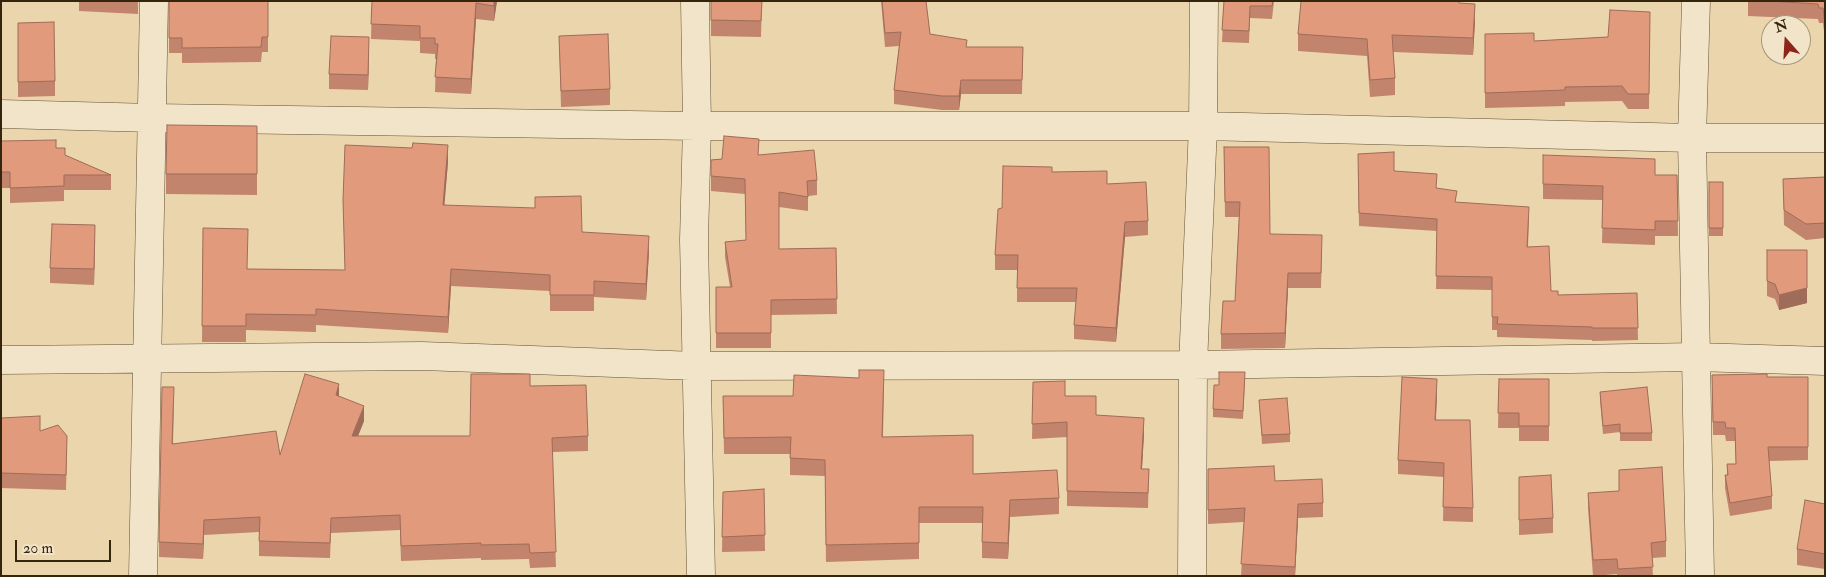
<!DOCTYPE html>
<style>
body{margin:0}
#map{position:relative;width:1826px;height:577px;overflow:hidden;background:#ebd5ac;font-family:"IM FELL Double Pica",serif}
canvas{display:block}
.frame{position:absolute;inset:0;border:2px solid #35250c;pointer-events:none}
.north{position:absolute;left:1761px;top:15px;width:50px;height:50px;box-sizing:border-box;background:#f2e4c9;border:1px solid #a6987d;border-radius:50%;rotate:341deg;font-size:14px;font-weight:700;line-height:20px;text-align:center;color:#35250c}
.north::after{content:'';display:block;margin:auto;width:18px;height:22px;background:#8f2418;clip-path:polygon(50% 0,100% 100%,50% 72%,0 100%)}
.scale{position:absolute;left:15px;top:540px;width:96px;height:22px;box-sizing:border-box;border:2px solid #35250c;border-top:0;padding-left:6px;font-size:15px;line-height:18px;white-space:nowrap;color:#35250c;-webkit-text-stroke:4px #f2e4c9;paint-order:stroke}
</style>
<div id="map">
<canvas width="1826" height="577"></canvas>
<div class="frame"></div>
<div class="north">N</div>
<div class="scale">20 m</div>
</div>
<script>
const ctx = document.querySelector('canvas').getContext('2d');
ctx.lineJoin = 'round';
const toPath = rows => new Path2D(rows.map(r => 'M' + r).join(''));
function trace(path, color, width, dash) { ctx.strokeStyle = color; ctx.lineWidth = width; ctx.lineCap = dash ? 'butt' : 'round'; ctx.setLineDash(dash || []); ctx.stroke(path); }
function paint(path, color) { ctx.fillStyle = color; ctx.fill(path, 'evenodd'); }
const minor = toPath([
 [695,1,697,126,694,240,701,576],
 [1696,1,1692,138,1700,576],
 [1,114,153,118,697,126,1203,126,1692,138,1825,138],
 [1,360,422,356,697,366,1193,365,1696,357,1825,361],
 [143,576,154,1],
 [1192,576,1193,365,1203,126,1204,1]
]);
trace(minor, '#625134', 29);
trace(minor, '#f2e4c9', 28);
paint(toPath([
 [79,1,138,1,138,14,79,11],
 [169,1,268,1,268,52,262,52,261,62,182,63,182,53,169,53],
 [370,1,497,1,494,21,476,19,471,94,435,92,436,59,435,59,435,54,420,53,420,41,371,39,372,1],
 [711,1,762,1,761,37,711,36],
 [881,1,926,1,930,34,967,47,1023,47,1022,94,961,94,959,110,942,110,894,104,894,90,899,46,885,47],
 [1224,1,1274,1,1272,19,1250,18,1249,43,1222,42],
 [1748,1,1825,1,1825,39,1823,23,1819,23,1818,19,1748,16],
 [1459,3,1475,21,1473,55,1393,52,1395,78,1395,95,1370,97,1367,56,1298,51,1298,34],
 [1650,12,1649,109,1628,109,1622,101,1565,102,1565,106,1485,108,1485,34,1534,41,1608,37],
 [18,23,55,81,55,96,18,97],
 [559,36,610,89,610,105,561,107],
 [369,53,368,90,329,89,329,74],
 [257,126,257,195,166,194,166,174],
 [1,141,56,148,65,155,111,175,111,190,64,190,64,201,10,203,10,188,1,188],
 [1224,147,1270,234,1322,250,1321,288,1288,288,1285,348,1221,349,1221,334,1235,301,1239,217,1225,217],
 [759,155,817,180,817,195,808,196,808,211,779,207,779,249,836,248,837,314,771,315,771,348,716,348,716,287,730,287,725,257,725,242,746,240,745,194,711,191,711,160],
 [1543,155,1655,175,1677,175,1678,236,1655,236,1655,245,1602,243,1603,200,1543,199],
 [448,162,444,206,582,232,649,252,646,300,594,297,594,311,550,311,550,291,451,286,448,333,316,325,316,332,246,330,246,342,202,342,203,228,247,269,345,270,343,200],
 [1358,167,1394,171,1437,188,1457,203,1529,220,1528,247,1551,291,1558,295,1637,293,1638,340,1592,341,1592,340,1497,337,1497,330,1492,330,1492,290,1436,289,1437,231,1359,226],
 [1052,172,1107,184,1148,221,1148,235,1125,237,1116,342,1074,339,1074,325,1076,302,1017,302,1017,270,995,270,995,255,1002,208],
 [1825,177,1825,238,1806,240,1784,225,1783,179],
 [1709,182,1723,182,1723,236,1709,236],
 [95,240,94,285,50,283,50,268],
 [1767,250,1807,303,1779,310,1775,299,1767,296],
 [1712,375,1767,377,1808,377,1808,460,1769,461,1772,496,1772,509,1730,516,1725,488,1725,475,1727,475,1727,464,1736,464,1735,441,1726,441,1725,435,1713,435],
 [1499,379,1549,379,1549,441,1519,441,1519,428,1498,428],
 [1245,380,1243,419,1213,417,1213,409,1219,385],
 [1033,382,1065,396,1096,415,1144,434,1142,469,1149,469,1148,508,1067,506,1067,437,1032,439],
 [530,386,588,436,588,451,552,452,556,567,530,568,529,559,481,560,481,558,401,561,400,530,331,533,330,558,259,556,259,532,204,535,203,559,159,557,159,542,174,402,173,444,280,455,339,396,364,421,358,436,470,436],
 [884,386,883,437,973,474,1059,498,1059,514,1010,517,1008,559,982,558,982,523,919,523,919,559,826,562,825,476,790,475,790,454,724,454,723,396,793,396],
 [1600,392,1652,433,1652,441,1620,441,1620,432,1603,434,1600,400],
 [1437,393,1436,420,1473,508,1473,522,1443,521,1444,477,1398,474,1398,460],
 [1259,400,1290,434,1290,442,1262,444],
 [1,418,40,431,67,451,66,490,1,488],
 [1208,469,1275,481,1323,503,1323,517,1298,518,1295,576,1241,576,1244,522,1208,524],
 [1519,477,1553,518,1553,533,1519,535],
 [764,489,765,551,722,552,723,492],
 [1588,493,1666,541,1666,557,1652,558,1653,576,1617,576,1617,574,1593,576,1588,508],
 [1825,504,1825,569,1797,565,1797,549]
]), '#c2846c');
paint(toPath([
 [494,1,497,1,494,21],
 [476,3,476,19,471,94,471,79],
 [1475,4,1475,21,1473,55,1473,38],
 [369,37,369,53,368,90,368,75],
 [961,80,961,94,959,110,959,96],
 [448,145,448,162,443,222,443,205],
 [1125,222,1125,237,1116,342,1116,328],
 [95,225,95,240,94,285,94,269],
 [649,236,649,252,646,300,646,284],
 [1807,265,1807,303,1779,310,1779,295],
 [451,269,451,286,448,333,448,317],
 [1288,273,1288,288,1285,348,1285,333],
 [1437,379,1437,393,1435,434,1435,420],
 [339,384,339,399,336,395],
 [364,406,364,421,352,451,352,436],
 [1144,418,1144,434,1141,484,1141,469],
 [1010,500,1010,517,1008,559,1008,543],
 [1298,504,1298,518,1295,576,1295,567],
 [204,520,204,535,203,559,203,544]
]), '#9e6c58');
const building = toPath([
 [169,1,268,1,268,37,262,37,261,47,182,48,182,38,169,38,169,1],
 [372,1,494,1,494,6,476,3,471,79,435,77,438,44,435,44,435,38,420,38,420,26,371,24,372,1],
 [711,1,762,1,761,21,711,20,711,1],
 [882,1,926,1,930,34,967,40,966,47,1023,47,1022,80,961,80,959,96,942,96,894,90,901,32,885,33,882,1],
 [1224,1,1273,1,1272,6,1250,6,1249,31,1222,30,1224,1],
 [1301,1,1459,1,1459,3,1475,4,1473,38,1392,35,1395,78,1370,80,1367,39,1298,34,1301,1],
 [1768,1,1825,1,1825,24,1823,8,1819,8,1818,4,1768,1],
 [1610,10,1650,12,1649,94,1628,94,1622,86,1565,87,1565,90,1485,93,1485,34,1534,33,1534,41,1608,37,1610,10],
 [54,22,55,81,18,82,18,23,54,22],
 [608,34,610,89,561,91,559,36,608,34],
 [331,36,369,37,368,75,329,74,331,36],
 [167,125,257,126,257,174,166,174,167,125],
 [724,136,759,139,758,155,814,150,817,180,807,181,808,197,779,192,779,249,836,248,837,299,771,300,771,333,716,333,716,287,732,287,725,242,746,240,745,179,711,176,711,160,722,159,724,136],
 [56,140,56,148,65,148,65,155,111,175,64,175,64,186,10,188,10,172,1,172,1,141,56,140],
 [413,143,448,145,443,205,535,208,535,197,581,196,582,232,649,236,646,284,594,281,594,295,550,295,550,275,451,269,448,317,316,309,316,315,246,314,246,326,202,326,203,228,248,229,247,269,345,270,343,200,345,145,412,148,413,143],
 [1224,147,1269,147,1270,234,1322,235,1321,273,1288,273,1285,333,1221,334,1223,301,1235,301,1240,202,1225,202,1224,147],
 [1394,152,1394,171,1437,174,1436,188,1457,191,1455,202,1529,207,1527,247,1549,246,1551,291,1558,291,1558,295,1637,293,1638,328,1592,328,1592,327,1497,324,1498,317,1492,317,1492,277,1436,276,1437,219,1359,213,1358,154,1394,152],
 [1543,155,1655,159,1655,175,1677,175,1678,221,1655,221,1655,230,1602,228,1603,186,1543,184,1543,155],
 [1003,166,1052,167,1052,172,1107,171,1107,184,1146,182,1148,221,1125,222,1116,328,1074,325,1077,288,1017,288,1018,255,995,255,998,209,1002,208,1003,166],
 [1825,177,1825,223,1806,224,1784,210,1783,179,1825,177],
 [1709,182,1723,182,1723,228,1709,228,1709,182],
 [52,224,95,225,94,269,50,268,52,224],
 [1767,250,1807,250,1807,288,1779,295,1775,284,1767,281,1767,250],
 [859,370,884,370,882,437,973,435,973,474,1057,470,1059,498,1010,500,1008,543,982,542,983,507,919,507,919,543,826,545,825,460,790,458,791,437,724,438,723,396,793,396,794,375,859,378,859,370],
 [1219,372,1245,372,1243,411,1213,409,1214,385,1219,385,1219,372],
 [305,374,339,384,336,395,364,406,352,436,470,436,471,374,530,374,530,386,586,385,588,436,552,438,556,552,530,553,529,544,481,545,481,543,401,546,400,515,331,518,330,543,259,541,260,517,204,520,203,544,159,542,162,387,174,387,172,444,276,431,280,455,305,374],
 [1767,374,1767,377,1808,377,1808,447,1768,447,1772,496,1730,503,1725,475,1728,475,1727,464,1736,464,1735,428,1726,428,1725,422,1713,422,1712,375,1767,374],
 [1402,377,1437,379,1435,420,1470,420,1473,508,1443,507,1444,463,1398,460,1402,377],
 [1499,379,1549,379,1549,426,1519,426,1519,413,1498,413,1499,379],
 [1065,381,1065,396,1096,396,1096,415,1144,418,1141,469,1149,469,1148,493,1067,491,1067,422,1032,424,1033,382,1065,381],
 [1647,387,1652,433,1620,433,1620,424,1603,426,1600,392,1647,387],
 [1287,398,1290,434,1262,435,1259,400,1287,398],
 [40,416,40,431,58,425,67,436,66,475,1,473,1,418,40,416],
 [1274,466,1275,481,1322,479,1323,503,1298,504,1295,567,1241,564,1245,508,1208,510,1208,469,1274,466],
 [1662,467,1666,541,1651,543,1653,567,1618,569,1617,559,1593,560,1588,493,1619,491,1619,470,1662,467],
 [1551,475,1553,518,1519,520,1519,477,1551,475],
 [764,489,765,535,722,537,723,492,764,489],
 [1805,500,1825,504,1825,554,1797,549,1805,500]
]);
paint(building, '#e29a7d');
trace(building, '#9e6c58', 1);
</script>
